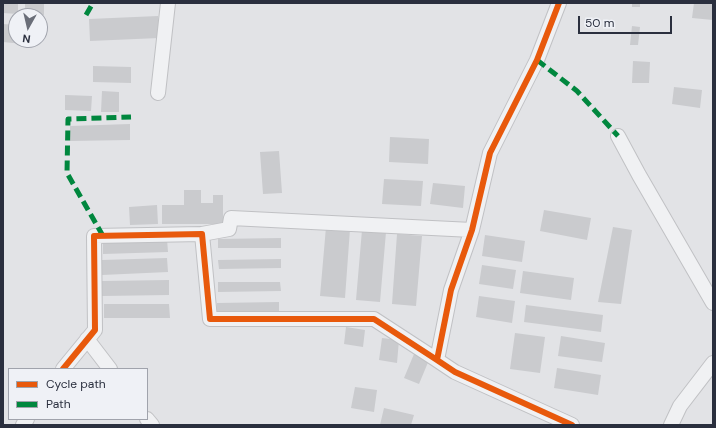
<!DOCTYPE html>
<style>
body{margin:0}
#map{position:relative;width:716px;height:428px;overflow:hidden;background:#e2e3e6;font-family:"DM Sans",sans-serif}
canvas{display:block}
.frame{position:absolute;inset:0;border:4px solid #2a2f3e;pointer-events:none}
.legend{position:absolute;left:8px;top:368px;width:140px;height:52px;box-sizing:border-box;background:#eff1f6;border:1px solid #a0a3ac;margin:0;padding:5px 7px;list-style:none;font-size:12px;color:#2a2f3e}
.legend li{display:flex;align-items:center;gap:8px;height:20px}
.legend b{width:20px;border:1px solid #a0a3ac}
.north{position:absolute;left:8px;top:8px;width:40px;height:40px;box-sizing:border-box;background:#eff1f6;border:1px solid #a0a3ac;border-radius:50%;rotate:188deg;font-size:11px;font-weight:700;line-height:16px;text-align:center;color:#2a2f3e}
.north::after{content:'';display:block;margin:auto;width:14px;height:18px;background:#6a6e79;clip-path:polygon(50% 0,100% 100%,50% 72%,0 100%)}
.scale{position:absolute;left:578px;top:16px;width:94px;height:18px;box-sizing:border-box;border:2px solid #2a2f3e;border-top:0;padding-left:5px;font-size:12px;line-height:14px;white-space:nowrap;color:#2a2f3e;-webkit-text-stroke:3px #eff1f6;paint-order:stroke}
</style>
<div id="map">
<canvas width="716" height="428"></canvas>
<div class="frame"></div>
<ul class="legend">
<li><b style="height:5px;background:#e8590c"></b>Cycle path</li>
<li><b style="height:5px;background:#00873e"></b>Path</li>
</ul>
<div class="north">N</div>
<div class="scale">50 m</div>
</div>
<script>
const ctx = document.querySelector('canvas').getContext('2d');
ctx.lineJoin = 'round';
function paint(path, color) { ctx.fillStyle = color; ctx.fill(path, 'evenodd'); }
const toPath = rows => new Path2D(rows.map(r => 'M' + r).join(''));
function trace(path, color, width, dash) { ctx.strokeStyle = color; ctx.lineWidth = width; ctx.lineCap = dash ? 'butt' : 'round'; ctx.setLineDash(dash || []); ctx.stroke(path); }
paint(toPath([
 [3,3,18,3,18,14,3,13],
 [25,3,44,3,44,15,25,15],
 [632,3,640,3,640,7,632,7],
 [694,3,713,3,713,20,692,18],
 [158,16,159,38,90,41,89,19],
 [3,24,16,25,16,40,23,40,23,44,3,42],
 [632,26,640,27,638,45,630,45],
 [633,61,650,62,649,83,632,83],
 [93,66,131,67,131,83,93,82],
 [674,87,702,90,700,108,672,104],
 [102,91,119,92,119,112,101,112],
 [65,95,92,96,91,111,65,110],
 [130,124,130,140,70,141,70,126],
 [390,137,429,139,428,164,389,162],
 [279,151,282,193,263,194,260,152],
 [384,179,423,181,421,206,382,204],
 [433,183,465,186,463,208,430,204],
 [184,190,201,190,201,203,213,203,213,195,223,195,223,224,162,224,162,205,184,205],
 [157,205,158,224,130,225,129,207],
 [544,210,591,218,587,240,540,231],
 [326,227,350,229,345,298,320,296],
 [613,227,632,230,621,304,598,302],
 [362,230,386,232,380,302,356,300],
 [397,234,422,236,416,306,392,304],
 [485,235,525,241,522,262,482,256],
 [281,238,281,248,218,248,218,239],
 [167,239,168,252,103,254,103,241],
 [167,258,168,272,102,275,102,260],
 [281,259,281,268,219,269,218,260],
 [482,265,516,270,513,289,479,284],
 [523,271,574,278,571,300,520,293],
 [169,280,169,295,102,296,102,281],
 [218,282,280,282,281,291,218,292],
 [479,296,515,301,512,323,476,317],
 [279,302,279,312,217,312,217,303],
 [104,304,169,304,170,318,104,318],
 [526,305,603,315,601,332,524,322],
 [346,327,365,330,363,347,344,344],
 [515,333,545,337,540,373,510,369],
 [561,336,605,343,602,362,558,356],
 [382,338,399,340,397,363,379,360],
 [414,354,429,360,419,384,404,378],
 [557,368,601,375,598,395,554,388],
 [355,387,377,390,374,412,351,408],
 [384,408,414,415,411,425,380,425]
]), '#cacbce');
const minor = toPath([
 [559,3,537,60,490,153,472,230,451,290,437,360,455,372,572,425],
 [158,93,168,3],
 [618,136,639,175,713,303],
 [202,234,229,229,231,218,472,230],
 [87,339,110,369],
 [63,369,95,330,94,236,202,234,210,319,374,319,437,360],
 [147,419,152,425],
 [23,425,27,419],
 [671,425,680,406,713,363]
]);
trace(minor, '#c0c1c4', 16);
trace(minor, '#f0f1f3', 14);
trace(toPath([
 [86,15,93,3],
 [537,60,577,91,618,136],
 [103,236,67,173,68,119,131,117]
]), '#00873e', 5, [10, 5]);
trace(toPath([
 [559,3,537,60,490,153,472,230,451,290,437,360,455,372,572,425],
 [63,369,95,330,94,236,202,234,210,319,374,319,437,360]
]), '#e8590c', 6);
</script>
